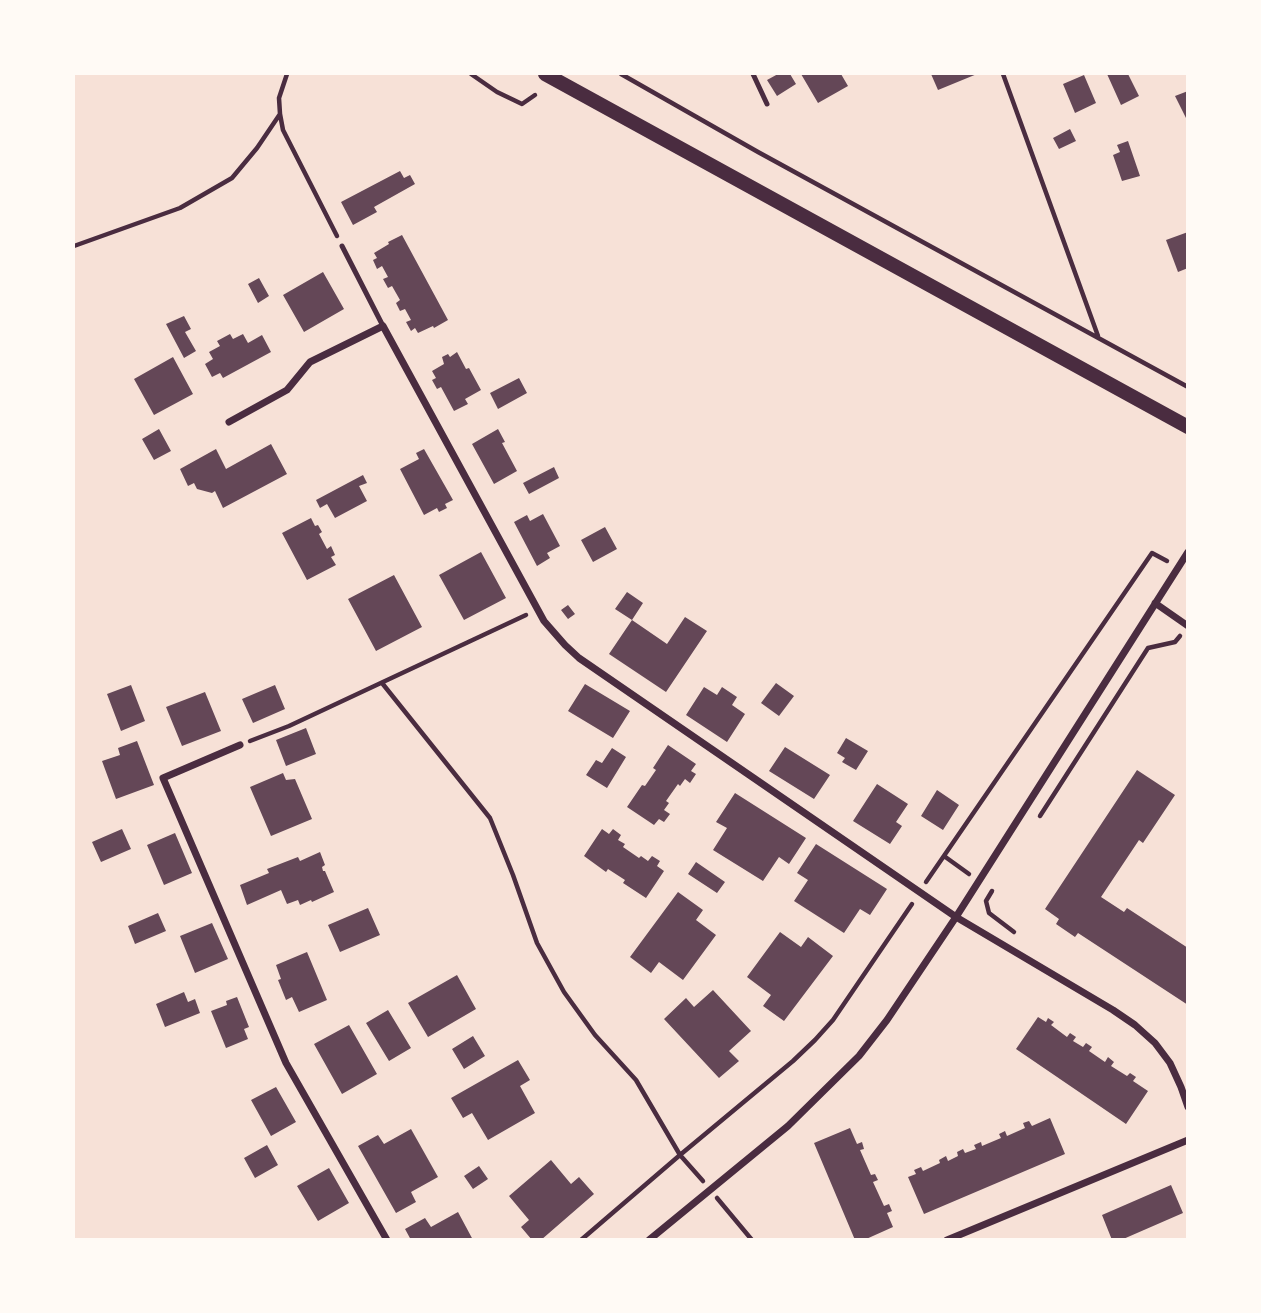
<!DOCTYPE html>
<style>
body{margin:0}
#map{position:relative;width:1261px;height:1313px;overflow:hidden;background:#f7e1d7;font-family:Literata,serif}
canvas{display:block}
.frame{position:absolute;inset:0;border:75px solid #fffaf5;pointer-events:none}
</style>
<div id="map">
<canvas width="1261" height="1313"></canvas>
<div class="frame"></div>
</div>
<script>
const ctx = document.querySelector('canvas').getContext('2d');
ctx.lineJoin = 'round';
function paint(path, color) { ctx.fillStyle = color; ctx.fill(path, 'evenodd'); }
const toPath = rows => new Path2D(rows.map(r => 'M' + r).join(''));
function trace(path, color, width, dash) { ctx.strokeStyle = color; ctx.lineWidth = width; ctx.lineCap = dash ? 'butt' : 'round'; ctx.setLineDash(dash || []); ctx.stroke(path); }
paint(toPath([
 [778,74,790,74,796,84,777,96,767,80],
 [801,74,841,74,848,86,818,103],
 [931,74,977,74,938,90],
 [1107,74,1128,74,1139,96,1121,105],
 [1084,75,1096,103,1075,113,1063,84],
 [1188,91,1188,122,1175,96],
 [1070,129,1076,141,1059,149,1053,138],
 [1128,141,1140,176,1122,181,1113,155,1120,152,1117,145],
 [400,171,404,178,410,175,415,184,374,207,377,212,353,225,341,202],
 [1188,232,1188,268,1178,272,1166,240],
 [402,235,448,320,434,328,433,326,418,333,415,328,411,331,406,322,411,320,405,309,400,311,396,303,400,300,392,286,388,288,383,279,388,277,382,266,377,269,373,260,377,258,374,253,389,244,388,242],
 [323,272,344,309,304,332,283,295],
 [259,278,269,296,258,303,248,284],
 [184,316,191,329,185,332,196,351,184,358,166,324],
 [230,334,233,339,243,334,248,343,262,335,271,352,223,378,220,373,212,377,205,364,213,359,209,352,220,346,217,341],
 [457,352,466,369,469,368,481,390,465,399,468,404,454,411,441,387,437,389,432,380,436,378,432,371,444,364,442,357,448,354,450,357],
 [173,357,193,394,154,415,134,379],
 [519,378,527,393,498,409,490,393],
 [159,429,171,451,154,460,142,439],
 [498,429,505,442,502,443,517,471,494,484,472,444],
 [271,444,287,474,223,508,215,491,212,493,197,489,194,483,188,486,180,469,216,449,226,469],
 [424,449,453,500,445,504,447,508,439,512,437,508,424,515,400,469,419,459,416,453],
 [554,467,559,478,529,494,523,483],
 [363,475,367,483,359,486,367,501,335,518,327,504,320,508,316,500],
 [543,514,560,546,547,553,550,558,537,566,514,522,527,515,530,521],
 [311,518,315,526,318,525,322,532,319,534,327,549,331,546,335,555,331,557,336,565,307,580,282,533],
 [605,527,617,549,593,562,581,540],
 [481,552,506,598,464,620,439,575],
 [394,575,422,627,376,651,348,599],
 [627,592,643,603,632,620,615,609],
 [568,605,575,614,568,619,561,610],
 [685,617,707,631,666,692,609,654,632,620,667,644],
 [776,683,794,696,779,716,761,703],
 [585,684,630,711,613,738,568,711],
 [131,685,145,721,121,731,107,694],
 [275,685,285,709,253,723,242,699],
 [704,687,717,695,722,687,737,697,732,705,745,714,727,742,686,715],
 [205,692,221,731,182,746,166,707],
 [306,728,316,754,286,766,276,740],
 [846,738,868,751,856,770,842,762,845,758,837,753],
 [137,741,154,785,116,799,102,761,120,755,118,748],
 [668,745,696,764,691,771,696,774,690,783,685,779,680,786,678,784,666,801,669,803,664,810,670,814,664,822,659,819,654,825,627,807,642,785,645,786,656,770,653,768],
 [785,747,830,775,814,799,769,771],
 [612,748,626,757,607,788,586,775,596,760,602,763],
 [1137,770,1175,795,1143,843,1139,840,1101,897,1124,912,1127,908,1188,948,1188,1005,1078,933,1075,937,1056,924,1059,919,1045,909],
 [283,773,286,780,295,779,312,819,271,836,250,787],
 [877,784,908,804,896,822,902,826,890,844,853,821],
 [937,790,959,805,943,830,921,816],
 [735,793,806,838,789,864,779,857,763,881,713,850,727,828,716,822],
 [122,829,131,849,101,862,92,842],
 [602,829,609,834,613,829,621,835,618,840,625,844,623,847,639,858,641,856,648,861,652,856,660,861,657,866,664,871,646,898,623,883,625,880,608,869,606,872,584,856],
 [175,833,192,873,164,885,147,845],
 [816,844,887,889,870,915,860,909,844,933,794,901,808,880,797,873],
 [320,852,325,865,322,867,323,871,325,871,334,892,312,902,311,900,300,905,298,900,287,904,281,890,247,905,240,885,269,873,267,869,298,857,300,861],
 [696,862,725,882,717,893,688,874],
 [678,892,703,910,696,920,716,935,683,980,659,962,651,973,630,957],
 [368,908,380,935,340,952,328,925],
 [158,913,166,931,135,944,128,926],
 [212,923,228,959,195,973,180,936],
 [780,932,801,947,808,937,833,956,784,1021,763,1006,771,995,747,977],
 [307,952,327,1000,299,1012,292,997,286,1000,278,980,281,979,276,965],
 [457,975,476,1009,428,1037,408,1003],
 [713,990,751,1031,729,1051,739,1061,719,1078,664,1019,686,998,694,1007],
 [184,992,188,1002,195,999,200,1013,165,1027,156,1004],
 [237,997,249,1027,244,1029,248,1039,226,1048,211,1011,227,1005,226,1001],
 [388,1010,411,1048,389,1061,366,1023],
 [1038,1017,1046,1022,1048,1018,1054,1022,1051,1025,1067,1037,1070,1033,1076,1037,1073,1041,1083,1047,1086,1043,1092,1047,1089,1051,1105,1062,1108,1057,1114,1062,1111,1066,1127,1076,1130,1073,1136,1077,1133,1081,1148,1091,1126,1124,1016,1049],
 [349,1025,377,1074,342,1094,314,1044],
 [473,1036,485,1056,464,1069,452,1049],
 [518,1060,530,1080,520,1086,535,1113,488,1140,472,1113,463,1118,451,1098],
 [276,1087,296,1122,271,1136,251,1100],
 [1050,1118,1065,1154,924,1214,908,1177,916,1174,914,1170,921,1167,923,1171,940,1163,939,1160,946,1156,948,1161,958,1156,957,1152,963,1149,965,1153,976,1149,974,1145,981,1142,982,1146,1001,1138,999,1134,1005,1131,1007,1136,1025,1128,1023,1123,1029,1121,1032,1126],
 [850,1128,857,1144,862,1142,864,1149,860,1150,871,1175,875,1174,878,1180,873,1182,884,1206,889,1204,892,1211,887,1213,893,1227,864,1240,855,1240,814,1143],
 [411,1129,438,1177,411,1192,416,1202,396,1213,358,1146,378,1135,384,1144],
 [267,1145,278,1165,255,1178,244,1158],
 [551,1160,571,1184,579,1177,594,1194,541,1240,532,1240,521,1227,529,1220,509,1196],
 [479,1166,488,1179,473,1189,464,1176],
 [329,1168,349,1203,318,1221,297,1186],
 [1171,1185,1183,1213,1121,1240,1112,1240,1102,1215],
 [458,1212,473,1240,411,1240,405,1229,425,1218,431,1227]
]), '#644757');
trace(toPath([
 [287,74,279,98,280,114,283,130,337,236],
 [471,74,497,92,522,104,535,95],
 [621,74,758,152,1188,387],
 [1003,74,1098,336],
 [74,246,180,208,232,178,257,148,280,114],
 [382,683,490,818,513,875,537,943,564,992,595,1035,636,1080,680,1155,703,1181],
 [250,741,289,726,526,615],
 [1040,816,1148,648,1175,642,1180,636],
 [944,856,969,874],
 [926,882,1152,553,1167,561],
 [992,891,986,901,989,913,1014,932],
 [717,1198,752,1240],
 [581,1240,680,1155,793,1061,815,1040,833,1020,912,904]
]), '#4a2c40', 4.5);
trace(toPath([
 [753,74,767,104],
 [342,246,383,326]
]), '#4a2c40', 5);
trace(toPath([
 [229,422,287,390,310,362,383,326,544,621,565,645,579,658,956,917,1113,1010,1135,1025,1155,1043,1170,1063,1181,1087,1188,1107],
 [1155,603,1188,626],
 [240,745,163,778,286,1063,387,1240],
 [649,1240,788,1126,859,1056,887,1020,956,917,1188,552],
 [947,1240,1188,1140]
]), '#4a2c40', 7);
trace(toPath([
 [545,74,1188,427]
]), '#4a2c40', 14);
</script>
